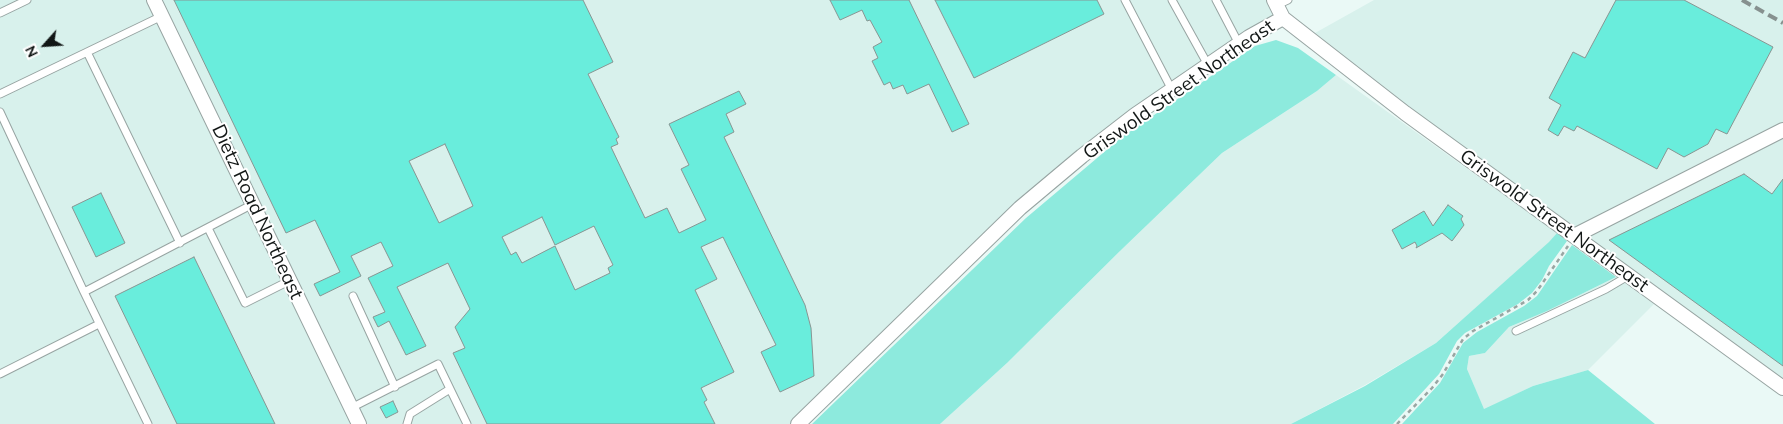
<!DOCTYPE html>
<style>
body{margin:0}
#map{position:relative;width:1783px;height:424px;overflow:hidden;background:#eaf9f6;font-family:Mulish,sans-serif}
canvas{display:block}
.north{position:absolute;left:20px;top:20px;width:50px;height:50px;-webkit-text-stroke:4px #fff;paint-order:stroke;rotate:244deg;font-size:14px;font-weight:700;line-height:20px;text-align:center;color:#121716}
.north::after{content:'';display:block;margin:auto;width:18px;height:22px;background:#121716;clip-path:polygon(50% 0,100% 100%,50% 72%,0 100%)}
</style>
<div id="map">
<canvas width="1783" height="424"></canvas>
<div class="north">N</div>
</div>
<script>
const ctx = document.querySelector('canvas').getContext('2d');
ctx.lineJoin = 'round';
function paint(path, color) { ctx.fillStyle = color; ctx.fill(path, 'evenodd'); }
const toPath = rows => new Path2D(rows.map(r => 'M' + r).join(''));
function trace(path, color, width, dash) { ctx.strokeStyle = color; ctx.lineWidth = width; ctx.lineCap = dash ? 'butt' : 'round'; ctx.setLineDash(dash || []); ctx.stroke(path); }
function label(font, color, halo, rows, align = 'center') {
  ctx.font = font + ' Mulish,sans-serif'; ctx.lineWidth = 4; ctx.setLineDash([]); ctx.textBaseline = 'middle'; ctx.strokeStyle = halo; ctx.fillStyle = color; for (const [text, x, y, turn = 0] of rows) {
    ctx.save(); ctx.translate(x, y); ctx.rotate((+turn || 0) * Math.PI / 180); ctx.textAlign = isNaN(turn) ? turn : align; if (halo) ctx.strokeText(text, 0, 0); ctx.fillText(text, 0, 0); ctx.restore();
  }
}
paint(toPath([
 [0,0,1274,0,1283,18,1082,156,798,424,0,424],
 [1374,0,1783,0,1783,388,1581,241,1315,33],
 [1336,75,1557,233,1550,242,1436,343,1365,385,1291,424,940,424,1007,363,1120,251,1222,153,1317,91],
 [1616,277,1654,304,1588,370,1533,386,1484,410,1467,369,1469,356,1485,353,1509,327,1547,311]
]), '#d8f1ec');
paint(toPath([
 [1276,40,1298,48,1336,75,1317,91,1222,153,1120,251,1007,363,940,424,812,424,1026,218,1122,137,1255,46],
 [1557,233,1567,241,1549,266,1542,280,1532,293,1518,304,1465,333,1457,341,1439,374,1393,424,1291,424,1365,386,1436,343,1549,242],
 [1572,245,1616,277,1547,311,1509,327,1485,353,1469,356,1467,369,1484,409,1533,386,1588,370,1655,424,1402,424,1440,383,1463,343,1477,332,1524,306,1537,296]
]), '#8deadd');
const building = toPath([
 [174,0,583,0,613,62,588,74,619,137,616,139,618,144,611,147,645,218,667,208,679,233,706,220,681,169,689,165,669,124,739,91,746,104,726,114,734,132,724,137,805,305,811,328,814,376,780,392,761,352,776,345,723,237,701,247,717,279,695,290,734,372,701,388,707,400,704,402,715,424,487,424,453,353,465,348,455,327,470,309,448,263,397,287,426,346,406,355,389,321,378,327,373,317,385,312,368,278,393,266,381,242,351,256,361,276,320,296,314,284,340,272,315,220,286,233,174,0],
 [445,144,473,206,439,223,409,161,445,144],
 [542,217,555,245,594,226,613,265,608,268,610,273,575,290,555,246,522,263,516,252,511,255,502,237,542,217],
 [830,0,909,0,969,124,952,132,929,84,907,94,903,85,893,89,890,82,884,85,872,61,878,58,873,47,882,42,870,20,867,21,862,10,840,20,830,0],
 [935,0,1097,0,1104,14,974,78,935,0],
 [1616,0,1684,0,1773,47,1727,134,1716,129,1708,144,1684,157,1668,148,1657,169,1577,126,1574,131,1564,126,1558,136,1548,130,1561,105,1549,98,1573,52,1585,58,1616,0],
 [1744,174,1772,194,1783,179,1783,366,1609,240,1744,174],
 [101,193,125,243,96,257,72,207,101,193],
 [1448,205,1463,216,1461,219,1464,225,1452,241,1442,233,1416,248,1417,246,1415,242,1402,249,1392,230,1424,211,1433,226,1448,205],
 [194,257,275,424,177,424,115,296,194,257],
 [393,401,398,412,386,418,380,407,393,401]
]);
paint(building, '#69eddc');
trace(building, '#889693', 1);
const service = toPath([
 [1125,0,1172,90],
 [1172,0,1208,65],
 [1216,0,1239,44],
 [1277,5,1288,0],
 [0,13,27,0],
 [87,52,180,243],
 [0,94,162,16],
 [0,112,84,292,253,204],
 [208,228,245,303,289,281],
 [84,292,148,424],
 [353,296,395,387],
 [1516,331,1606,289,1628,276],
 [0,374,99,324],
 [351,408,438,364,467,424],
 [407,424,410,414,450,389]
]);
const minor = toPath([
 [154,0,359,424],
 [1274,0,1283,18,1405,113,1783,388],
 [1574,236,1783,130],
 [798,424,1020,208,1082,156,1135,115,1249,37,1283,18]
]);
trace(service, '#97a4a2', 9);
trace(minor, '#97a4a2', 16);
trace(toPath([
 [1397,424,1432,388,1443,374,1463,339,1473,331,1528,300,1537,291,1568,246]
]), '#99a5a2', 2.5, [4, 4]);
trace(service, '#fff', 7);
trace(minor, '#fff', 14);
trace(toPath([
 [1742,0,1783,23]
]), '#86918f', 4, [10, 5]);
label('19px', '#121716', '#fff', [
 ["Griswold Street Northeast",1179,90,-35],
 ["Dietz Road Northeast",257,212,65],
 ["Griswold Street Northeast",1554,221,36]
]);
</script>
